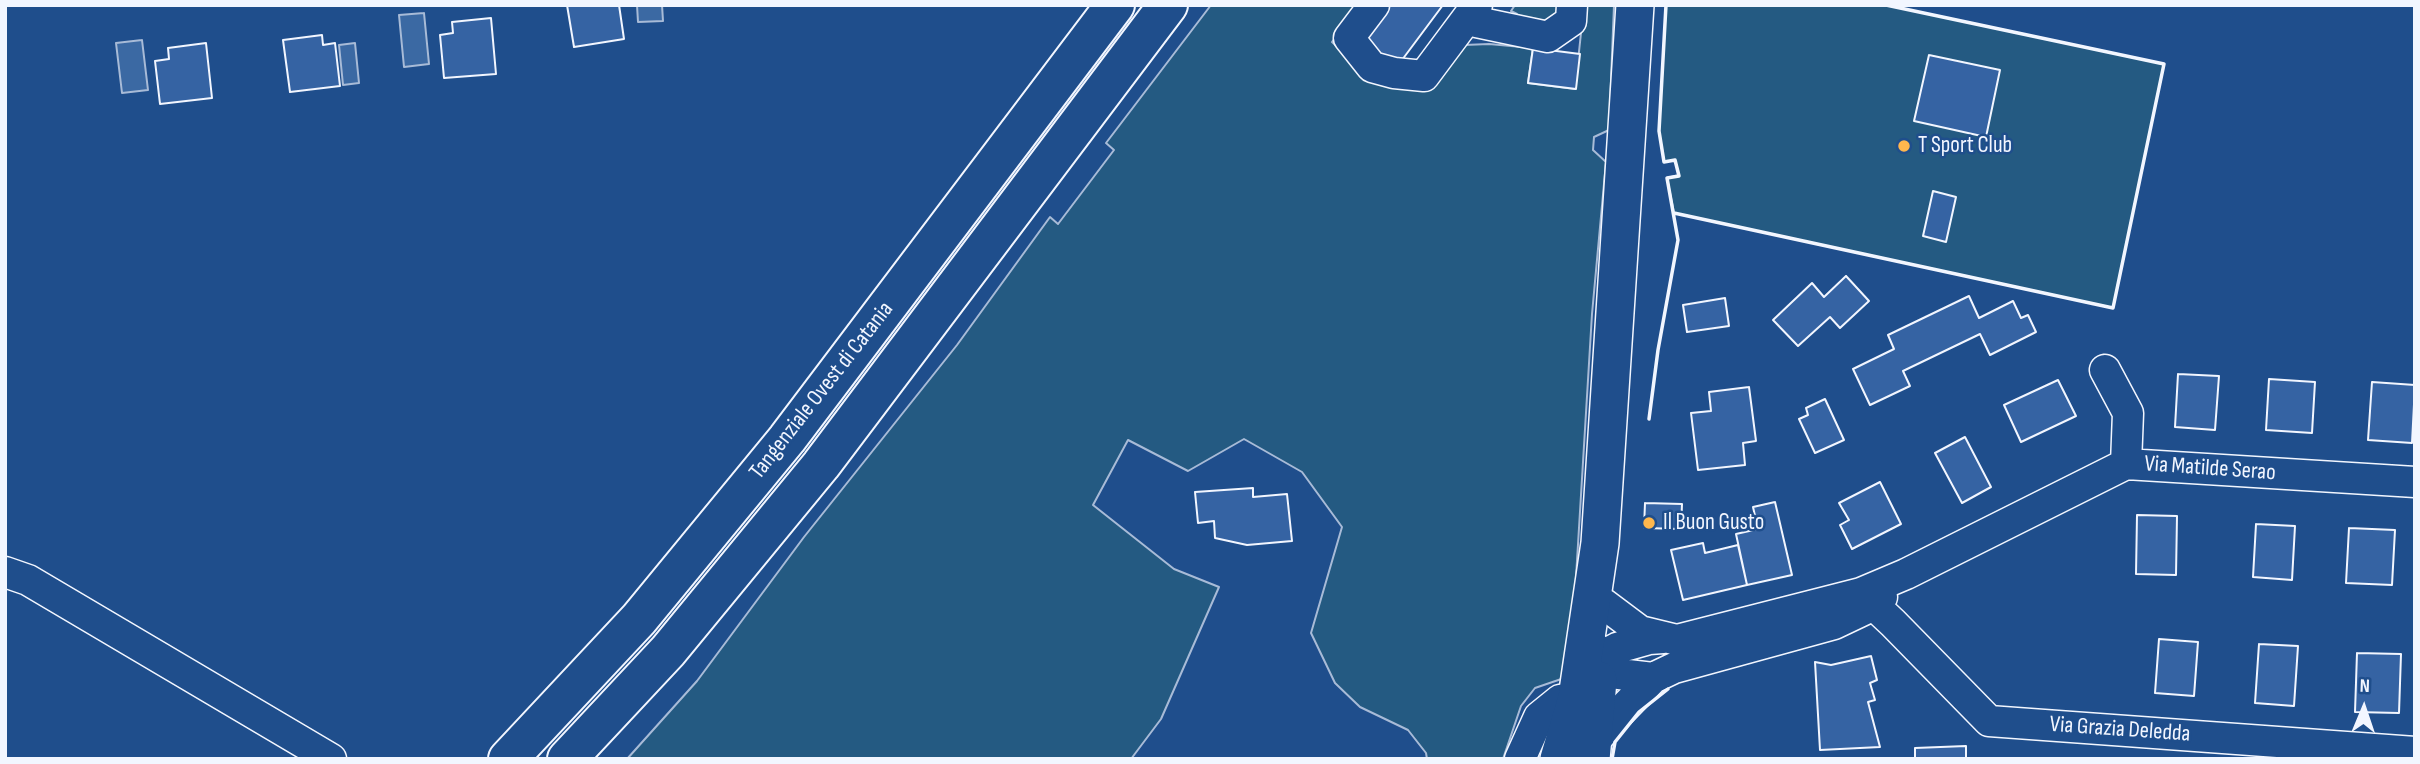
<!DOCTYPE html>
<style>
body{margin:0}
#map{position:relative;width:2420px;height:764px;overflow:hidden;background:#1f4e8c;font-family:"Sofia Sans Condensed",sans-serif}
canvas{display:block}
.frame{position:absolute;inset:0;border:7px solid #f2f6ff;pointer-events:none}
.north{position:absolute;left:2329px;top:673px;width:70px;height:70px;-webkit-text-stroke:5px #1f4e8c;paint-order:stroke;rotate:2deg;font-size:19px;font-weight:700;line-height:28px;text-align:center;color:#f2f6ff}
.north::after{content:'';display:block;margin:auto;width:24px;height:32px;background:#f2f6ff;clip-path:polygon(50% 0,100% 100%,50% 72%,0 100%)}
</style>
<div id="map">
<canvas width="2420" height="764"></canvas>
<div class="frame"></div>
<div class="north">N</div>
</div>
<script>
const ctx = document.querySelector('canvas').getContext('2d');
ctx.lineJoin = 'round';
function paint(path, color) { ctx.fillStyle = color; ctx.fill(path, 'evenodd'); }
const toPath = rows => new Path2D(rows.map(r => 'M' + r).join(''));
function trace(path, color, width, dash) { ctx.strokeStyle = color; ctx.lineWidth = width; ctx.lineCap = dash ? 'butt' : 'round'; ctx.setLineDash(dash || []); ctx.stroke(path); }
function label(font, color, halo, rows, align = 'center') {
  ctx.font = font + ' "Sofia Sans Condensed",sans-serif'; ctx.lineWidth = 5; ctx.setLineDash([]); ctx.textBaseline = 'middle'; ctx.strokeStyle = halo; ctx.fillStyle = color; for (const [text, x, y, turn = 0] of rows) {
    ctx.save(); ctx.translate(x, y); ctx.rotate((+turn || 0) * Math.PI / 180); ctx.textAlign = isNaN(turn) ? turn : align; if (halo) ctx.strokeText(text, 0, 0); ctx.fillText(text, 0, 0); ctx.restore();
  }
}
const green = toPath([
 [1211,5,1359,5,1332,42,1362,69,1369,78,1464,45,1489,44,1533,48,1528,83,1575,89,1584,5,1614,5,1609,130,1594,137,1593,150,1606,162,1592,314,1570,676,1535,688,1521,706,1503,759,1427,759,1426,753,1408,730,1360,707,1335,683,1311,633,1342,527,1302,472,1244,439,1188,471,1128,440,1093,505,1174,569,1219,587,1161,719,1131,759,627,759,697,681,804,537,957,345,1050,217,1058,224,1114,150,1106,143,1211,5],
 [1515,5,1559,5,1558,17,1548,25,1512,21,1517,14,1511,11,1515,5],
 [1666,5,1886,5,2164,64,2113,308,1674,213,1667,178,1679,175,1675,160,1664,162,1659,131,1666,5]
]);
paint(green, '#245a82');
trace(green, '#a8bbd7', 2);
const water = toPath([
 [637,5,662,5,663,21,638,22,637,5],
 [424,13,429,64,404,67,399,15,424,13],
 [142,40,148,90,122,93,116,43,142,40],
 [355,43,359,83,343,85,339,45,355,43]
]);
paint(water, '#3b69a3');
trace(water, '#a8bbd7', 2);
const building = toPath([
 [567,5,619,5,624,39,574,47,567,5],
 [1384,5,1443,5,1396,68,1358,40,1384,5],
 [491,18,496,74,444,78,440,35,453,33,452,22,491,18],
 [322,35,323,45,335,43,340,86,290,92,283,40,322,35],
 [206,43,212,98,160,104,155,61,169,59,168,48,206,43],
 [1533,48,1580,54,1576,89,1528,83,1533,48],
 [1929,55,2000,70,1986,137,1914,121,1929,55],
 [1933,191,1956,197,1946,242,1923,236,1933,191],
 [1846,276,1869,301,1840,328,1830,317,1798,346,1773,320,1812,283,1824,297,1846,276],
 [1969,296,1979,318,2013,301,2021,318,2028,315,2036,332,1990,355,1980,334,1903,371,1910,386,1870,405,1853,369,1894,349,1888,335,1969,296],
 [1725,298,1729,326,1687,332,1683,305,1725,298],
 [2178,374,2219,376,2215,430,2175,427,2178,374],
 [2269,379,2315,382,2312,433,2266,430,2269,379],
 [2058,380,2076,416,2021,442,2004,405,2058,380],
 [2372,382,2415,385,2412,443,2368,440,2372,382],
 [1749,387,1756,441,1743,443,1745,465,1698,470,1691,413,1711,411,1709,392,1749,387],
 [1825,399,1844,440,1815,453,1799,419,1808,415,1806,408,1825,399],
 [1965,437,1991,487,1962,503,1935,453,1965,437],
 [1880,482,1901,524,1852,549,1840,525,1849,520,1839,503,1880,482],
 [1253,488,1253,497,1287,494,1292,541,1247,545,1215,538,1214,521,1198,523,1195,492,1253,488],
 [1775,502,1792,575,1747,585,1736,534,1758,529,1753,507,1775,502],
 [1645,503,1682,504,1681,529,1644,528,1645,503],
 [2137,515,2177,516,2176,575,2136,574,2137,515],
 [2256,524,2295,526,2292,580,2253,577,2256,524],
 [2349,528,2395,530,2392,585,2346,583,2349,528],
 [1703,543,1705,553,1738,545,1747,585,1683,600,1671,550,1703,543],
 [2159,639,2198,642,2194,696,2155,693,2159,639],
 [2259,644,2298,646,2294,706,2255,703,2259,644],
 [2357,653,2401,654,2399,713,2355,712,2357,653],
 [1871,656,1877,680,1870,683,1875,700,1868,702,1880,747,1820,750,1815,662,1831,665,1871,656],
 [1966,746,1966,759,1915,759,1915,748,1966,746]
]);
paint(building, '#3563a3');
trace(building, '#f2f6ff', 2);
const minor = toPath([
 [1374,5,1349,38,1372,67,1394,73,1424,76,1477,5],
 [1467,20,1548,37,1571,21,1572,5],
 [2105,370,2128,413,2126,464],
 [5,572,28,580,331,759],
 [1861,593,1893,623,1989,721,2415,752],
 [1604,604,1640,631,1677,640,1861,593,1906,574,2126,464,2415,482],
 [1590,641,1608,668,1619,674,1653,678],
 [1579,678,1600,657,1617,648,1649,639,1663,638],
 [1594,742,1617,715,1653,678,1674,668,1834,624,1874,605,1882,597],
 [1520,759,1539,717,1560,700,1577,698]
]);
const major = toPath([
 [1559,759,1577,698,1600,543,1635,5],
 [1591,759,1598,680]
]);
const highway = toPath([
 [508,759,639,619,787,439,1115,5],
 [567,759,668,651,821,465,1168,5]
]);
trace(minor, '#f2f6ff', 33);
trace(major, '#f2f6ff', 40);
trace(highway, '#f2f6ff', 42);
trace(minor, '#1f4e8c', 30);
trace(major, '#1f4e8c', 37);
trace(highway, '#1f4e8c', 38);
trace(toPath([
 [1674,213,2113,308,2164,64,1886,5],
 [1649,419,1658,350,1678,240,1667,178,1679,176,1675,160,1664,162,1659,131,1666,5],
 [1612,759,1615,742,1639,712,1668,689]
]), '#f2f6ff', 3.5);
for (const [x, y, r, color] of [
 [1904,146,7,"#ffb74d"],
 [1649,523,7,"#ffb74d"]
]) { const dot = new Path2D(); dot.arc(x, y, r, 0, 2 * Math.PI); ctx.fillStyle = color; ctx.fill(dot); trace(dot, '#1f4e8c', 2.5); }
label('23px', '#f2f6ff', '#1f4e8c', [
 ["T Sport Club",1918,146],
 ["Il Buon Gusto",1663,523]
], 'left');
label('23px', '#f2f6ff', '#1f4e8c', [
 ["Tangenziale Ovest di Catania",822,391,-52],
 ["Via Matilde Serao",2210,469,4],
 ["Via Grazia Deledda",2120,730,4]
]);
</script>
